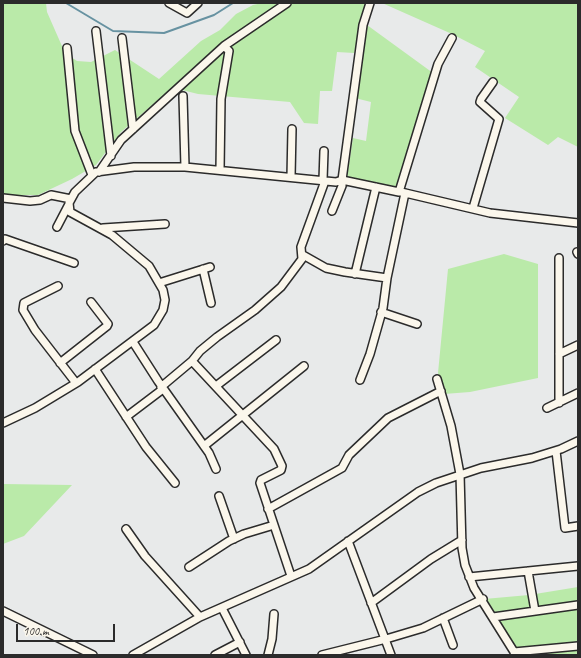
<!DOCTYPE html>
<style>
body{margin:0}
#map{position:relative;width:581px;height:658px;overflow:hidden;background:#e8eaea;font-family:Caveat,sans-serif}
canvas{display:block}
.frame{position:absolute;inset:0;border:4px solid #2b2b2b;pointer-events:none}
.scale{position:absolute;left:16px;top:624px;width:99px;height:18px;box-sizing:border-box;border:2px solid #2b2b2b;border-top:0;padding-left:5px;font-size:12px;line-height:14px;white-space:nowrap;color:#2b2b2b;-webkit-text-stroke:3px #fbf7ec;paint-order:stroke}
</style>
<div id="map">
<canvas width="581" height="658"></canvas>
<div class="frame"></div>
<div class="scale">100 m</div>
</div>
<script>
const ctx = document.querySelector('canvas').getContext('2d');
ctx.lineJoin = 'round';
function paint(path, color) { ctx.fillStyle = color; ctx.fill(path, 'evenodd'); }
const toPath = rows => new Path2D(rows.map(r => 'M' + r).join(''));
function trace(path, color, width, dash) { ctx.strokeStyle = color; ctx.lineWidth = width; ctx.lineCap = dash ? 'butt' : 'round'; ctx.setLineDash(dash || []); ctx.stroke(path); }
paint(toPath([
 [3,3,46,3,47,12,65,53,77,61,91,62,115,50,159,79,201,41,220,30,236,14,253,5,262,3,367,3,354,53,337,52,332,91,320,91,318,124,304,123,290,102,198,94,178,89,166,93,121,132,96,165,72,179,38,195,3,195],
 [382,3,578,3,578,147,558,137,548,145,505,118,519,97,475,67,485,51,452,34],
 [367,25,433,73,397,187,347,177,353,138,366,141,371,102,355,98],
 [504,254,538,264,538,378,470,392,444,394,438,373,448,269],
 [3,484,72,485,24,536,3,544],
 [578,587,578,655,520,655,484,599,529,595]
]), '#baeaa9');
trace(toPath([
 [66,3,113,31,164,33,214,15,233,3]
]), '#6792a1', 2);
const minor = toPath([
 [169,3,187,13,198,3],
 [96,31,111,156],
 [122,38,133,129],
 [67,48,75,131,92,175],
 [183,96,185,167],
 [220,170,221,99,229,51,224,46],
 [99,172,121,140,224,46,287,3],
 [291,177,292,129],
 [323,180,324,151],
 [401,192,490,213,578,223],
 [3,198,30,201,40,200,51,195,71,199],
 [473,208,499,119,480,102,481,99,493,82],
 [332,211,342,186,342,180,399,192,438,64,452,38],
 [57,227,69,204],
 [103,228,165,224],
 [3,241,5,239,74,263],
 [577,252,578,254],
 [303,255,326,268,345,272,387,278],
 [559,258,559,403],
 [203,269,211,303],
 [355,274,376,187],
 [159,283,210,267],
 [58,286,24,303,23,310,35,330,76,383],
 [381,312,417,324],
 [133,342,158,381,209,453,216,469],
 [559,354,578,345],
 [192,361,200,351,217,337,255,310,281,287,302,259,301,247,325,181],
 [60,363,107,326,108,324,91,302],
 [95,369,146,447,175,483],
 [437,379,451,426,460,474,462,548,465,565,474,588,516,655],
 [360,380,370,354,383,308,387,278,405,193],
 [216,386,276,340],
 [161,387,192,361,274,449,282,466,281,470,261,480,260,483,291,576],
 [547,408,578,393],
 [126,417,163,389],
 [3,423,35,408,78,382,154,325,163,310,165,300,163,290,149,266,112,235,70,212,69,203,75,192,96,172,134,167,185,167,336,182,342,180,363,25,370,3],
 [204,446,304,366],
 [556,451,565,528,578,526],
 [219,496,234,539],
 [268,509,342,468,349,455,388,418,441,391],
 [126,529,145,556,200,617],
 [348,541,391,655],
 [189,567,229,541,244,534,274,525],
 [528,571,535,611],
 [469,577,578,566],
 [371,603,431,559,462,540],
 [222,608,246,655],
 [3,611,93,655],
 [493,617,578,605],
 [443,618,453,645],
 [514,652,578,646],
 [133,655,200,617,309,569,418,492,436,483,481,468,532,458,561,449,578,441],
 [215,655,240,642],
 [268,655,272,639,274,614],
 [322,655,386,639,423,628,483,599]
]);
trace(minor, '#2b2b2b', 10);
trace(minor, '#fbf7ec', 7);
</script>
